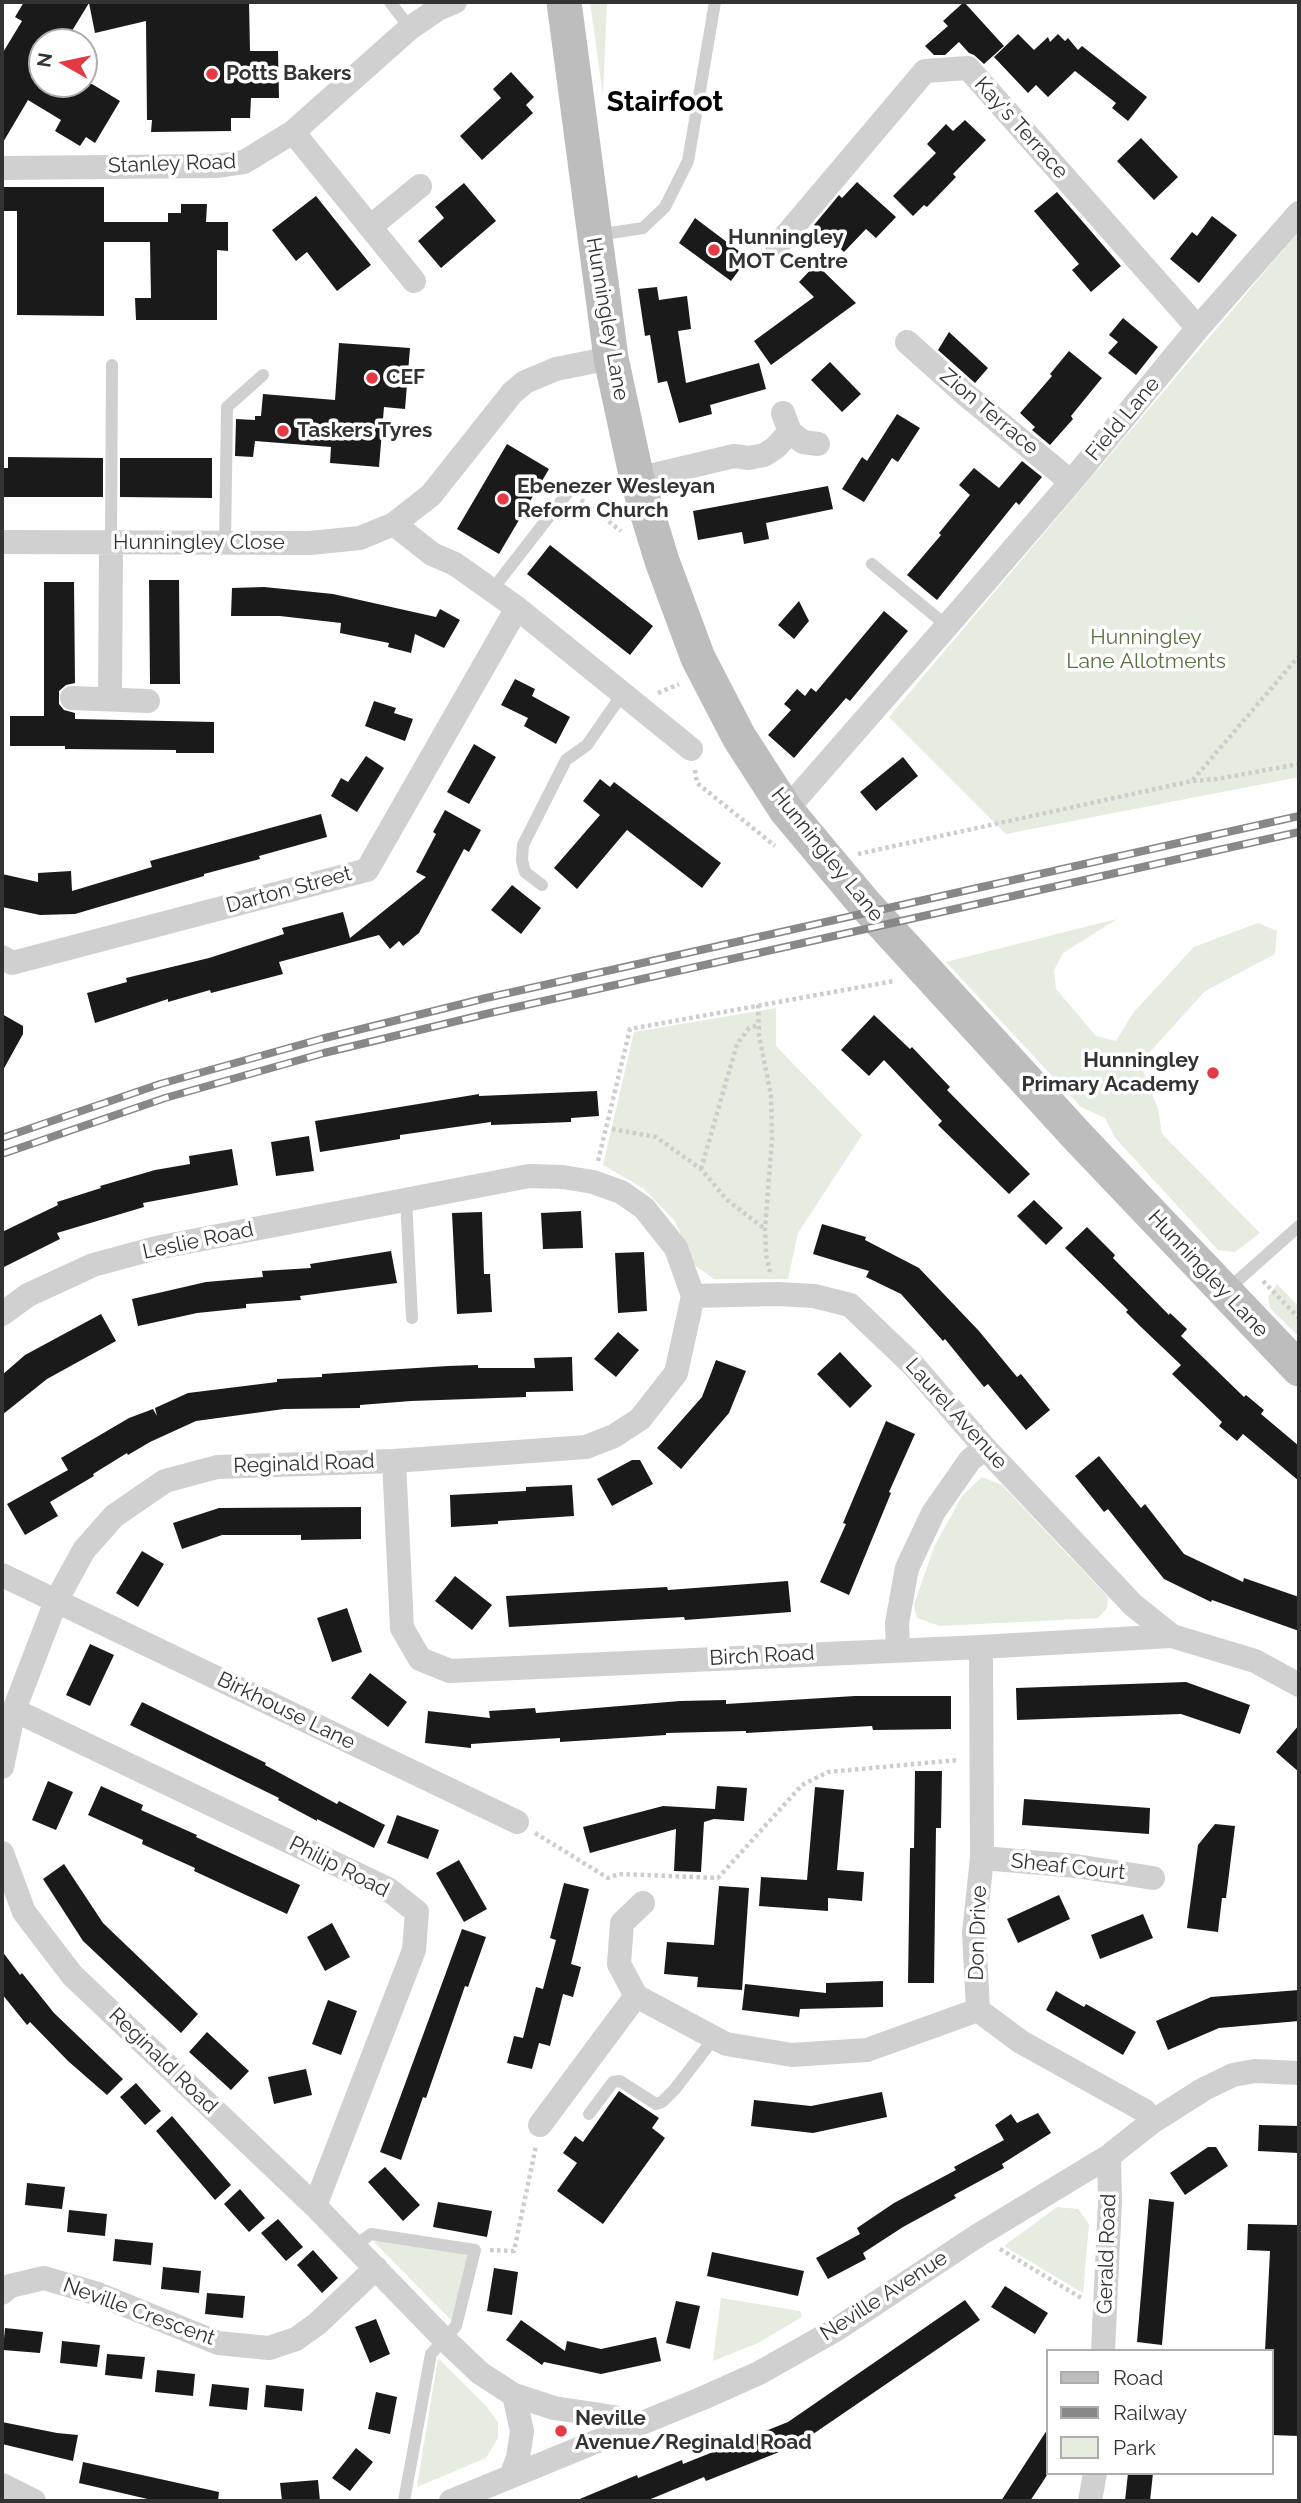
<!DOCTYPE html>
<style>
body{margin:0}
#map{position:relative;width:1301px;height:2503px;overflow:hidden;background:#fff;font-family:Raleway,sans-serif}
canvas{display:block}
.frame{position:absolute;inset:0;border:4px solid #333;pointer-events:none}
.legend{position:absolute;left:1046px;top:2349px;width:228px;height:126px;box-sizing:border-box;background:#fff;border:2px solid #adadad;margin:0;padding:9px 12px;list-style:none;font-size:21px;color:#333}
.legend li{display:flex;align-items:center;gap:14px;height:35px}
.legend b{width:35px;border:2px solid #adadad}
.north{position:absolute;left:28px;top:28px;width:70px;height:70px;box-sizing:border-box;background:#fff;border:2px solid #adadad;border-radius:50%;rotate:279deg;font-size:19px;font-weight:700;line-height:28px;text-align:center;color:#333}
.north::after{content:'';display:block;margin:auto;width:24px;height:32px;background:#e63946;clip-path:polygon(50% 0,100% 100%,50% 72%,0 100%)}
</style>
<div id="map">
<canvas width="1301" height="2503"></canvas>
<div class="frame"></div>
<ul class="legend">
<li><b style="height:9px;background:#bdbdbd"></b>Road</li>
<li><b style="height:9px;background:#888"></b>Railway</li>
<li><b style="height:19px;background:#e6ecdf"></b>Park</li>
</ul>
<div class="north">N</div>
</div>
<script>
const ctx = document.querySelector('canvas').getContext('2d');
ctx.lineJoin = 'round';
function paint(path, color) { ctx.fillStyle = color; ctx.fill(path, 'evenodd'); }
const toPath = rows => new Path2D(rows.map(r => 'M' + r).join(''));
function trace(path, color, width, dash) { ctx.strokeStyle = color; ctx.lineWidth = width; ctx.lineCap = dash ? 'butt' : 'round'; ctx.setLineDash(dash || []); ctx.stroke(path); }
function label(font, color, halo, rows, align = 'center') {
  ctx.font = font + ' Raleway,sans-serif'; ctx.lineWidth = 7; ctx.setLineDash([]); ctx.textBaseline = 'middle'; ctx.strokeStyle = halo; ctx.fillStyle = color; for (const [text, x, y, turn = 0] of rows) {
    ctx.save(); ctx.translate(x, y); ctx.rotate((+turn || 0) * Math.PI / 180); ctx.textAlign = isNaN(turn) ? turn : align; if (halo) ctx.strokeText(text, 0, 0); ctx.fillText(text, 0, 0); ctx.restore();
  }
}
paint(toPath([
 [590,2,607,2,603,96],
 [1299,231,1299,777,1006,834,889,717],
 [1117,919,1063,953,1054,970,1056,989,1096,1036,1116,1041,1133,1013,1194,947,1258,923,1277,931,1275,954,1205,991,1140,1063,1158,1109,1162,1134,1260,1233,1235,1252,1218,1250,1116,1139,1105,1118,1081,1107,946,962],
 [776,1008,776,1046,862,1135,798,1233,788,1279,714,1279,694,1265,675,1221,643,1188,603,1165,634,1032],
 [1277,1284,1299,1307,1299,1337,1270,1308,1268,1297],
 [982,1477,1002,1485,1108,1597,1107,1608,1098,1618,940,1626,917,1618,914,1605,934,1547,962,1496],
 [1057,2207,1078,2209,1089,2224,1083,2293,1004,2246],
 [383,2239,470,2254,451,2320,374,2242],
 [721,2298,800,2311,802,2317,758,2343,713,2361],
 [438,2358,486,2406,498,2422,498,2438,486,2458,417,2487]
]), '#e6ecdf');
paint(toPath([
 [24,2,249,2,250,51,278,51,279,98,251,98,250,118,231,118,231,131,151,132,152,120,147,120,146,21,95,33,89,3,67,39,42,42,42,45,32,47,42,53,42,84,92,84,120,101,95,143,86,137,80,146,55,131,61,120,28,100,2,144,2,54,22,21,15,17],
 [964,2,1004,46,984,64,974,55,969,53,959,42,945,55,934,55,925,46,948,26,943,21],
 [1018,34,1034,50,1048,37,1050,42,1058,34,1065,41,1068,38,1078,50,1082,46,1147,97,1128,121,1112,108,1116,103,1075,71,1048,97,1036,85,1028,93,994,57],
 [511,72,534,97,526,105,533,113,482,160,460,136,501,98,493,89],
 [965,120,986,140,953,174,956,177,927,207,924,205,913,216,893,196,936,153,927,144,946,124,953,131],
 [1141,138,1178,177,1154,200,1117,161],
 [857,182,896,217,876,238,866,229,844,252,814,225,839,195,842,198],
 [464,183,496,221,441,268,418,241,444,218,435,207],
 [2,187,104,187,104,222,168,222,168,213,181,213,181,204,207,204,206,222,228,222,228,251,217,250,217,320,136,320,135,298,151,298,150,242,104,242,104,316,17,315,17,211,2,211],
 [1057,192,1121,266,1091,292,1072,270,1079,264,1034,211],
 [316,196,371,265,337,291,307,252,296,261,272,230],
 [1212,216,1237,235,1199,283,1170,259,1192,232,1197,236],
 [695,218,748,258,731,281,679,243],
 [816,264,856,303,771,365,754,341,814,297,799,282],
 [657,287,659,300,687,296,691,329,678,331,686,383,759,363,766,389,710,405,712,414,679,423,667,381,658,383,650,335,645,336,638,289],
 [1123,318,1158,347,1136,375,1108,353,1118,342,1109,335],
 [949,332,988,368,975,383,938,350],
 [339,343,410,348,405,409,384,407,379,467,330,463,331,447,255,441,253,457,235,456,236,419,255,420,255,416,261,416,263,394,335,400],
 [1069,351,1102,378,1071,416,1073,419,1050,445,1032,430,1035,427,1020,413,1052,376,1050,374],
 [830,362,861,394,842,412,811,380],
 [897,414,920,428,898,462,892,458,864,502,842,489,862,457,867,461],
 [507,444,549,469,499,554,457,529],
 [8,457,103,458,103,497,2,497,2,468,8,468],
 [120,458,212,458,212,498,120,497],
 [1022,461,1042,477,1019,505,1016,502,937,600,907,575,941,535,939,533,970,495,959,485,974,468,999,488],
 [828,486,833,509,766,523,769,539,744,544,742,532,698,540,693,511],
 [550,545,653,626,630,655,527,574],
 [149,580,179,580,180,684,150,684],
 [44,582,74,582,75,683,66,685,59,691,59,704,64,710,75,713,75,719,214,722,214,753,176,753,176,750,65,749,65,746,10,746,10,716,44,716],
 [264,587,333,594,436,617,440,609,460,620,444,648,415,634,411,653,388,647,389,643,340,633,341,623,280,616,231,616,232,588],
 [799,601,809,621,794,639,778,625],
 [884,611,908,631,850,701,846,698,794,758,768,735,791,710,784,704,797,689,805,696,811,688,816,692],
 [515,679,535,689,532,696,570,717,556,744,524,726,528,718,501,705],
 [374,701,396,708,394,713,413,719,405,741,365,726],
 [474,744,496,757,469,804,447,792],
 [366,756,384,768,357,812,331,796,341,778,348,782],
 [903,757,918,776,876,811,860,792],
 [600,779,610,787,614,782,721,863,702,888,627,830,577,889,554,868,600,815,583,801],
 [445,810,481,830,469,852,464,849,419,933,403,946,399,941,390,949,379,935,279,962,283,974,211,993,210,990,168,1002,168,999,95,1023,87,993,127,982,126,978,209,958,284,934,282,928,343,912,350,938,426,877,416,872,436,834,433,832],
 [321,814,327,837,259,856,260,859,204,874,204,876,75,914,40,915,2,907,2,874,38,882,38,873,71,871,72,891,152,867,150,861],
 [512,885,541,908,521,934,491,910],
 [2,1014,23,1026,23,1034,2,1072],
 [874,1015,910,1049,912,1047,950,1087,947,1090,1030,1174,1009,1194,938,1125,942,1121,884,1060,869,1076,841,1050],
 [597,1091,599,1116,571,1118,571,1122,491,1125,491,1122,400,1135,400,1139,320,1152,315,1121,479,1094,479,1096],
 [309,1136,314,1171,276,1176,271,1142],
 [232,1149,238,1185,143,1203,144,1207,57,1233,60,1239,2,1268,2,1232,58,1205,57,1202,101,1188,100,1186,155,1170,190,1164,189,1156],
 [1034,1200,1063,1228,1046,1245,1017,1216],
 [581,1211,583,1248,543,1249,541,1213],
 [482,1212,484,1274,490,1274,492,1312,457,1314,452,1213],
 [822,1224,866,1237,865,1240,919,1268,979,1331,1017,1377,1021,1374,1050,1410,1026,1430,988,1384,984,1387,945,1339,943,1341,901,1294,866,1277,869,1271,813,1254],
 [1087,1227,1115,1255,1113,1258,1169,1315,1170,1313,1187,1329,1181,1336,1244,1397,1246,1395,1264,1410,1261,1414,1299,1446,1299,1481,1243,1434,1237,1441,1219,1426,1222,1422,1172,1374,1181,1365,1141,1327,1126,1312,1128,1310,1065,1248],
 [391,1251,397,1283,300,1296,301,1300,246,1304,246,1308,197,1313,138,1326,132,1299,206,1282,263,1277,262,1271,311,1268,310,1264],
 [644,1252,647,1311,618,1313,615,1253],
 [101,1314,116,1341,47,1379,2,1415,2,1375,25,1355],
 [618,1332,639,1350,616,1377,594,1359],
 [840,1352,872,1386,850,1408,817,1374],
 [572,1357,573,1391,526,1392,526,1397,411,1401,360,1405,360,1408,284,1409,196,1421,150,1442,128,1455,127,1453,93,1474,94,1476,50,1502,58,1516,25,1535,7,1504,68,1470,61,1458,129,1418,153,1409,157,1416,155,1408,188,1393,277,1382,277,1379,322,1377,322,1374,448,1366,478,1365,478,1368,535,1368,534,1358],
 [716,1360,746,1371,729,1413,681,1469,657,1448,702,1397],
 [886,1421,915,1434,889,1492,891,1493,849,1595,820,1582,846,1524,843,1523],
 [1099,1456,1141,1508,1145,1504,1184,1554,1243,1582,1244,1578,1299,1597,1299,1631,1212,1600,1211,1602,1164,1579,1108,1509,1104,1512,1075,1476],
 [632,1460,640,1460,653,1484,612,1506,597,1479],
 [572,1485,574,1516,498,1521,498,1524,451,1527,450,1495,526,1491,526,1487],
 [361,1507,361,1539,301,1540,301,1535,222,1535,182,1549,173,1523,219,1508],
 [142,1551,164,1564,138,1607,116,1593],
 [455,1576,492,1605,472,1630,435,1601],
 [788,1581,791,1612,685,1620,684,1617,509,1627,506,1596,667,1587,668,1590],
 [347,1608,362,1652,332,1662,317,1618],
 [90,1644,114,1655,90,1706,66,1695],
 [370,1673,407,1702,388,1727,351,1698],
 [1186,1682,1250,1705,1240,1734,1181,1714,1017,1720,1016,1688],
 [855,1696,951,1696,951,1729,873,1730,872,1726,746,1733,746,1731,666,1733,666,1735,560,1742,560,1738,515,1741,471,1744,471,1748,425,1743,428,1711,490,1718,489,1711,535,1708,536,1713,680,1701,726,1700,726,1704],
 [142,1702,266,1763,265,1765,337,1804,339,1801,385,1825,374,1848,317,1819,317,1821,278,1800,279,1798,130,1725],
 [1299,1725,1299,1772,1276,1752],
 [915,1771,942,1771,941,1828,936,1828,934,1983,908,1983,910,1848,914,1848],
 [48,1781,73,1792,56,1830,32,1820],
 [101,1786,143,1805,141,1810,197,1835,196,1837,300,1885,287,1914,194,1871,195,1868,142,1844,143,1840,88,1815],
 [717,1786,747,1788,744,1821,714,1819,704,1822,701,1872,674,1871,676,1829,590,1853,583,1827,663,1806,715,1809],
 [815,1787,844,1790,837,1870,864,1872,862,1901,828,1898,828,1911,759,1906,761,1877,807,1880],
 [1024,1799,1150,1808,1149,1834,1022,1825],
 [397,1815,439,1830,428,1859,387,1843],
 [1215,1824,1235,1826,1226,1898,1222,1898,1218,1932,1187,1928,1198,1845],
 [459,1860,487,1909,464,1922,436,1873],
 [64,1864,103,1923,198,2014,181,2033,83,1941,43,1879],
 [564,1883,589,1889,571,1964,581,1967,573,1997,563,1994,550,2046,539,2043,532,2069,507,2063,514,2036,523,2038,536,1987,543,1989,556,1940,550,1938],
 [719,1886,749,1888,742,1990,697,1987,698,1977,664,1974,667,1942,714,1945],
 [1059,1895,1070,1919,1018,1943,1007,1919],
 [1143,1914,1153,1938,1100,1959,1091,1935],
 [332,1923,350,1957,325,1971,307,1937],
 [462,1929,486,1937,468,1987,465,1986,426,2098,423,2097,401,2160,380,2152],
 [2,1951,20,1975,22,1973,54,2013,123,2079,107,2095,68,2061,30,2022,27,2025,2,1994],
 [883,1981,883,2007,800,2009,799,2017,742,2010,745,1984,826,1993,826,1983],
 [1299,1990,1299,2021,1219,2028,1168,2050,1156,2021,1211,1997],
 [1056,1991,1084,2007,1086,2004,1136,2032,1123,2055,1046,2010],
 [328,2000,357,2011,341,2055,312,2044],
 [207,2032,249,2071,231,2090,189,2052],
 [306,2069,312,2095,274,2104,268,2077],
 [136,2083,161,2111,145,2125,120,2097],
 [619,2091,659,2118,652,2128,665,2138,603,2224,557,2191,577,2163,563,2153,575,2136,583,2142],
 [882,2092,887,2117,813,2133,751,2126,754,2100,811,2106],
 [1038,2113,1051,2133,1002,2164,1004,2168,954,2195,956,2198,903,2227,863,2253,866,2259,828,2279,816,2258,860,2234,857,2228,894,2203,956,2170,954,2167,1004,2140,995,2125,1011,2114,1017,2123],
 [172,2116,231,2185,215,2200,156,2131],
 [1259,2125,1299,2126,1298,2153,1258,2151],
 [1208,2147,1216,2147,1228,2166,1185,2195,1170,2173],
 [385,2167,420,2205,403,2221,368,2182],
 [27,2183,65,2187,62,2209,25,2205],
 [240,2189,265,2218,249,2232,224,2204],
 [1149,2199,1174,2202,1162,2345,1137,2342],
 [438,2202,492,2211,487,2237,433,2227],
 [69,2210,107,2214,105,2236,67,2232],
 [278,2219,303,2247,286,2261,261,2233],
 [1248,2224,1299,2225,1299,2436,1271,2435,1271,2351,1265,2351,1270,2251,1247,2250],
 [115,2239,153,2243,151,2265,113,2261],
 [313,2250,338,2278,322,2293,297,2265],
 [712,2252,804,2271,798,2296,707,2276],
 [163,2267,201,2271,199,2293,161,2289],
 [494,2268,518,2272,512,2315,487,2311],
 [1005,2286,1048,2313,1035,2334,991,2307],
 [207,2293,245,2296,243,2318,205,2314],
 [965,2300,980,2320,797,2445,706,2481,704,2477,646,2501,575,2501,637,2475,638,2478,682,2460,683,2464,788,2422],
 [676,2301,700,2306,690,2349,666,2343],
 [376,2319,390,2354,370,2363,355,2327],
 [521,2320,565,2351,567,2341,601,2349,656,2337,661,2361,601,2374,544,2362,542,2365,506,2340],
 [5,2328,43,2332,40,2353,3,2350],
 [62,2341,100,2345,97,2367,60,2363],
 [107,2354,145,2357,142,2379,105,2375],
 [157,2370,195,2374,193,2396,155,2392],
 [212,2384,249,2388,247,2410,209,2406],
 [266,2385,304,2389,302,2411,264,2407],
 [376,2392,397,2397,390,2434,368,2429],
 [2,2422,57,2433,78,2435,73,2461,2,2444],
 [1047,2430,1047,2475,1042,2483,1030,2501,1001,2501],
 [356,2448,373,2462,350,2491,332,2478],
 [83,2462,219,2492,218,2501,156,2501,79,2483],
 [1128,2473,1153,2473,1150,2501,1125,2501],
 [318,2480,320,2501,282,2501,280,2483]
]), '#1a1a1a');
trace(toPath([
 [581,500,621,531],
 [658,693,679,684],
 [695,770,697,783,775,846],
 [1193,781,1217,779,1299,764],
 [858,854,1192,781,1299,656],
 [758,1005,759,1036,771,1095,772,1140,765,1229,766,1254,770,1272],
 [612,1129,656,1137,701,1169,727,1200,765,1229],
 [598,1161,630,1029,894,981],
 [701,1169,737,1044,749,1028,759,1025],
 [1263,1281,1299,1318],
 [535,1833,608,1878,619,1874,718,1878,802,1785,828,1772,958,1760],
 [1000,2249,1083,2299],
 [490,2250,514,2251,536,2146]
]), '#cdcdcd', 4.5, [3.5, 3.5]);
trace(toPath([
 [390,2,410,28],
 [597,235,643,228,665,207,688,161,715,2],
 [111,543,112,365],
 [225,543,227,407,263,375],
 [872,564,947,626],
 [492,590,569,491],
 [542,885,525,872,522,860,523,845,566,760,587,745,623,693],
 [406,1199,412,1318],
 [1227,1290,1299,1226],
 [589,2114,613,2082,620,2081,656,2104,662,2102,675,2089,714,2038],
 [356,2245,371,2234,475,2250,456,2326,431,2354,404,2501]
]), '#d0d0d0', 12);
trace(toPath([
 [293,132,414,281],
 [2,168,216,166,244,162,293,132,410,28,438,9,455,2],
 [370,227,420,186],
 [777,246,925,71,968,68,1198,328],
 [907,342,965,394,1071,482],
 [783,413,790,432,803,442,818,444],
 [637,479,734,456,749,458,764,455,775,448,790,432],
 [394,524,432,554,455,564,517,608,691,749],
 [2,542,310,543,360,538,394,524,431,495,512,393,525,382,556,369,611,358],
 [72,698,148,701],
 [110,699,111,543],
 [786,810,947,626,1071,482,1198,328,1299,213],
 [2,957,12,963,367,870,517,608],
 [693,1296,778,1294,814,1296,850,1305,913,1365,985,1448,1133,1605,1172,1636],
 [2,1314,28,1295,93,1265,156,1248,529,1176,563,1177,593,1182,621,1192,644,1208,676,1248,693,1296],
 [394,1461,402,1628,420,1659,450,1671,981,1647,1172,1636,1255,1661,1299,1685],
 [2,1575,517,1822],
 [981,1647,982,1858,974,1933,978,2010,1021,2042,1145,2111,1152,2122],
 [898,1650,897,1623,907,1568,933,1513,970,1460,985,1448],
 [14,1710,388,1889,417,1912,414,1950,315,2206],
 [2,1767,14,1710,56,1601,84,1550,114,1516,165,1481,217,1467,394,1461,586,1447,614,1436,640,1419,676,1373,693,1296],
 [2,1853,24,1912,72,1975,315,2206,443,2338,480,2373,514,2395,554,2408,614,2417,634,2425],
 [982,1858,1076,1866,1153,1878],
 [643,1903,622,1923,619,1964,636,1996,726,2044,792,2055,867,2050,978,2010],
 [540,2125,636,1996],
 [2,2293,10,2286,44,2278,98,2294,218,2343,269,2348,296,2339,317,2324,376,2268],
 [1103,2351,1110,2201,1109,2156],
 [511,2476,518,2458,522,2431,514,2395],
 [2,2485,34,2501],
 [451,2501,703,2398,759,2373,837,2329,977,2236,1109,2156,1152,2122,1204,2089,1233,2075,1255,2071,1299,2073],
 [1090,2501,1095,2473]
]), '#d0d0d0', 24);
trace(toPath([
 [564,2,611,358,637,479,662,561,698,658,739,737,786,810,863,902,1079,1138,1299,1369]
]), '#bdbdbd', 35);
const rail = toPath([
 [2,1138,160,1084,321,1039,486,998,1299,816],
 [2,1154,165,1098,324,1053,490,1013,1299,832]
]);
trace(rail, '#888', 8);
trace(rail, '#fff', 5, [16]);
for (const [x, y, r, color] of [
 [212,74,7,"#e63946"],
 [714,250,7,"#e63946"],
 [372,378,7,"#e63946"],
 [283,431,7,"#e63946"],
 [503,499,7,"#e63946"],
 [1213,1073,7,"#e63946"],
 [561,2431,7,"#e63946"]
]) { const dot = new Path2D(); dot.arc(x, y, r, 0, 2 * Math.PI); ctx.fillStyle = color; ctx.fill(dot); trace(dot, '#fff', 2.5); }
label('bold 21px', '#333', '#fff', [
 ["Potts Bakers",226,74],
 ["Hunningley",728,238],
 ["MOT Centre",728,262],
 ["CEF",386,378],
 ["Taskers Tyres",297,431],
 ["Ebenezer Wesleyan",517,487],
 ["Reform Church",517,511],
 ["Hunningley",1199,1061,"right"],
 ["Primary Academy",1199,1085,"right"],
 ["Neville",575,2419],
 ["Avenue/Reginald Road",575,2443]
], 'left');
label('21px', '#333', '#fff', [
 ["Kay's Terrace",1021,128,48],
 ["Stanley Road",172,164,-2],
 ["Hunningley Lane",607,319,80],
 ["Zion Terrace",989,412,40],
 ["Field Lane",1123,419,-50],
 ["Hunningley Close",199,543],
 ["Hunningley Lane",827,855,51],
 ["Darton Street",289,890,-15],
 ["Leslie Road",198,1241,-12],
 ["Hunningley Lane",1208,1274,47],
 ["Laurel Avenue",956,1414,48],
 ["Reginald Road",304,1464,-2],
 ["Birch Road",762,1656,-3],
 ["Birkhouse Lane",286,1711,26],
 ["Philip Road",339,1867,27],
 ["Sheaf Court",1068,1867,6],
 ["Don Drive",978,1933,-88],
 ["Reginald Road",163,2061,44],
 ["Gerald Road",1107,2254,-88],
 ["Neville Avenue",884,2296,-33],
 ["Neville Crescent",139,2312,20]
]);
label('21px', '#56703f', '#fff', [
 ["Hunningley",1146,638],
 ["Lane Allotments",1146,662]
]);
label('bold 28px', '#000', '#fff', [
 ["Stairfoot",665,103]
]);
</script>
